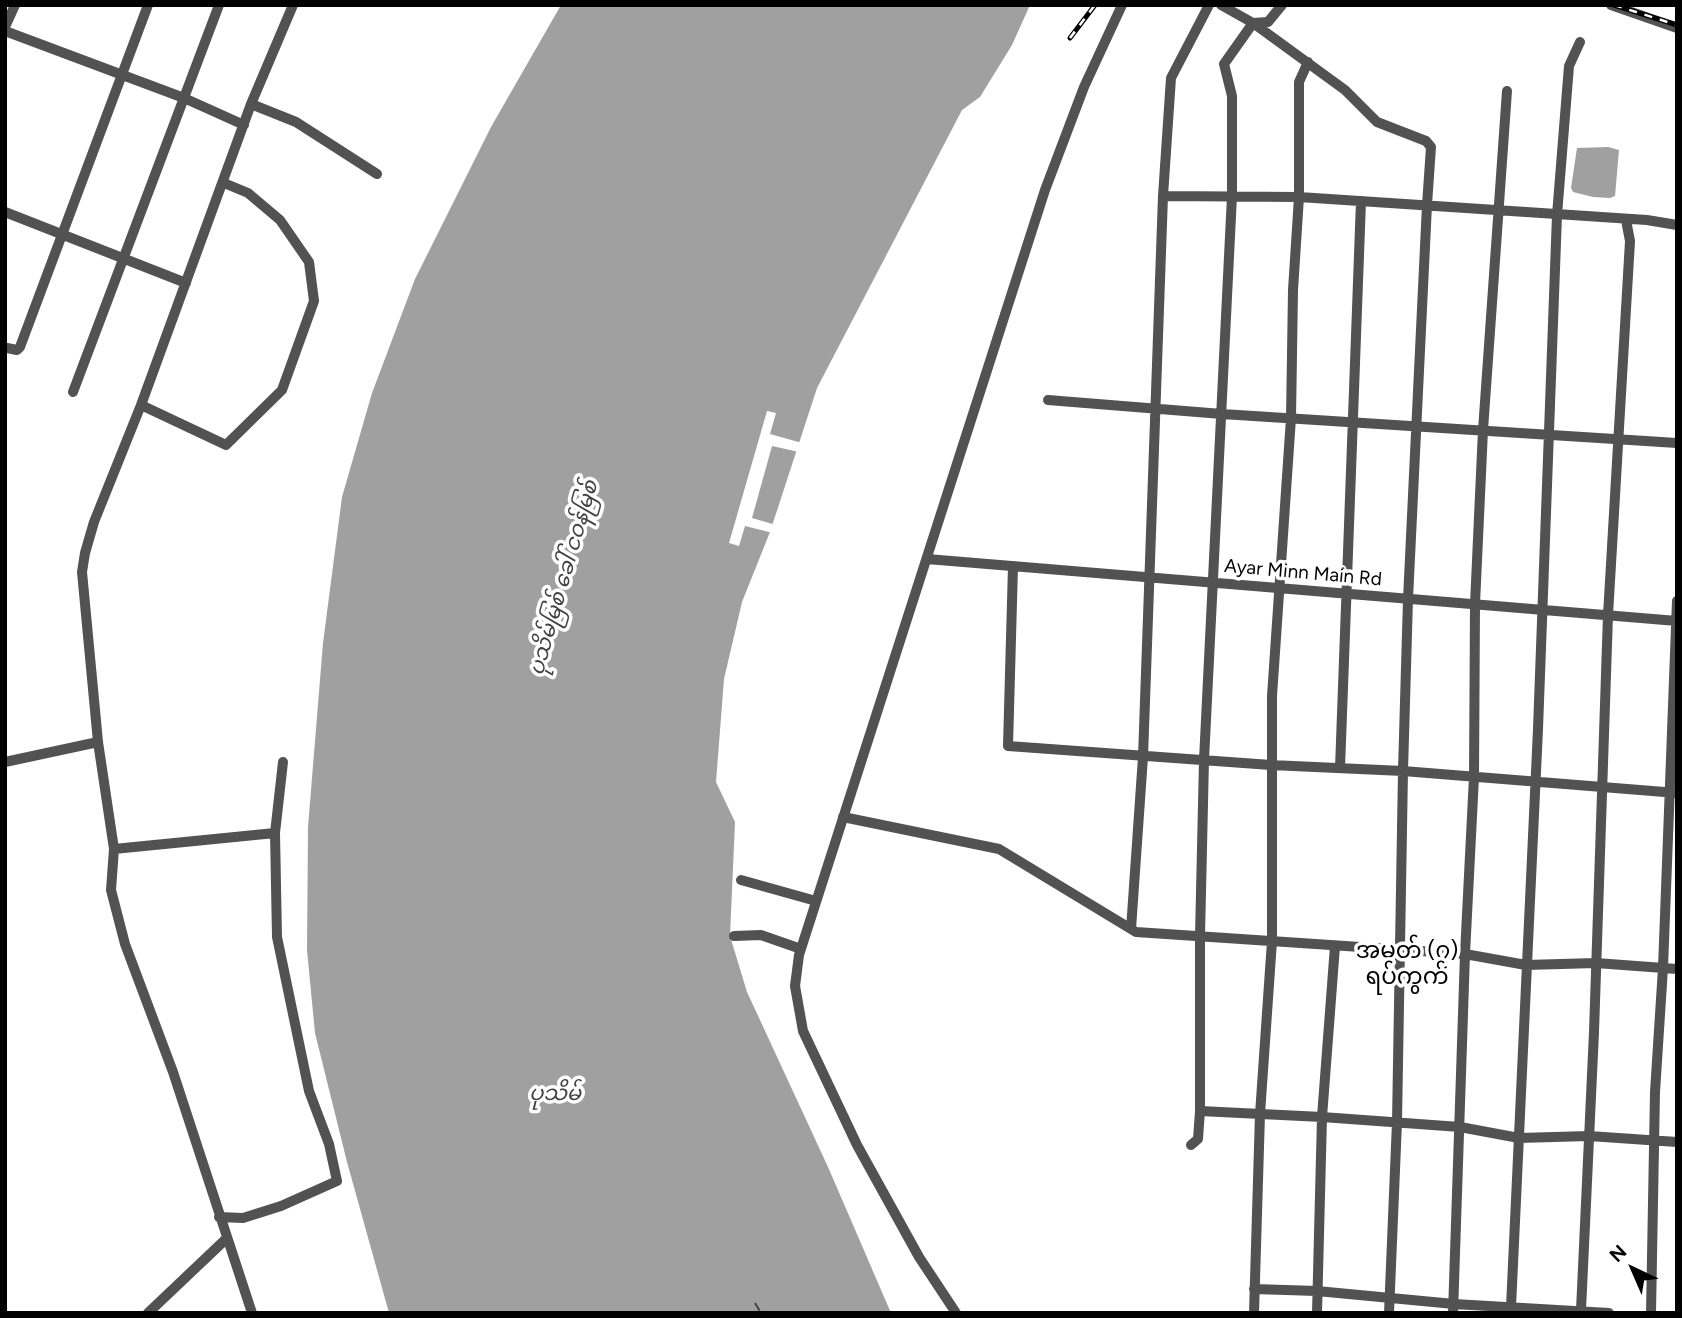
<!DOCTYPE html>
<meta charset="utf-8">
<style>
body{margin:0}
#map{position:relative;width:1682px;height:1318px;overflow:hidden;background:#fff;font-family:Figtree,sans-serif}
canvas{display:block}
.frame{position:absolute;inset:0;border:7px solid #000;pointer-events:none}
.north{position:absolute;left:1598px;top:1234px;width:70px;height:70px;-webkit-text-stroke:5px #fff;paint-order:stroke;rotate:316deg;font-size:19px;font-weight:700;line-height:28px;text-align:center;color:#000}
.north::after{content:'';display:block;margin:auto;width:24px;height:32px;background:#000;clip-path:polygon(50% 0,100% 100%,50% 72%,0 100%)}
</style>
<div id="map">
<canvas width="1682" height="1318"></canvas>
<div class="frame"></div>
<div class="north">N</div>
</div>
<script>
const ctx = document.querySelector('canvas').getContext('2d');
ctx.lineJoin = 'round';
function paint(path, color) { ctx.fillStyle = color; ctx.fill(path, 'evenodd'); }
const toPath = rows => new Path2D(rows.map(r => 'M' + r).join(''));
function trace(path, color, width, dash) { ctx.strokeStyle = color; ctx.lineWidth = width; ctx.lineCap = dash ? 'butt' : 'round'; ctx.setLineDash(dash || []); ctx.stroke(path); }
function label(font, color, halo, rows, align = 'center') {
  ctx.font = font + ' Figtree,"Noto Sans Myanmar",sans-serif'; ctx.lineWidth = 7; ctx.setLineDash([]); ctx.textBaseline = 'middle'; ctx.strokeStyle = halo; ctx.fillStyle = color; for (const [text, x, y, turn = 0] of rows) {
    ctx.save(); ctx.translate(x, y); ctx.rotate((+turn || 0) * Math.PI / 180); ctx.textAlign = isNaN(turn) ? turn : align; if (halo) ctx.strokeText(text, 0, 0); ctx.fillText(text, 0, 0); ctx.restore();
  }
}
paint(toPath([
 [561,5,1030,5,1012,45,980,97,962,110,817,388,770,532,742,602,724,679,716,782,735,822,730,936,747,992,828,1167,891,1313,389,1313,347,1162,315,1033,307,950,308,827,323,643,342,497,372,393,415,279,491,127],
 [1608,147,1619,150,1615,196,1610,198,1593,197,1573,192,1571,188,1577,148]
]), '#a0a0a0');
paint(toPath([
 [767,411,776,413,770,434,802,443,799,452,772,446,752,518,776,525,773,533,745,526,739,546,729,543]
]), '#fff');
trace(toPath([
 [755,1303,761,1313]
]), '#414141', 2, [9, 7]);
trace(toPath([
 [1221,5,1253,23,1268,22,1282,5],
 [1611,5,1677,28],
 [5,27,15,5],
 [5,31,184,98,244,125],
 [251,104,296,122,377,174],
 [1163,196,1299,197,1647,220,1677,225],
 [5,212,186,283],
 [7,348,17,350,20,347,148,5],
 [73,392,219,5],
 [1048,400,1222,414,1677,443],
 [141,405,226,445,282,390,314,301,309,262,280,220,248,193,224,183],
 [927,559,1677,621],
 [1013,566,1008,746,1271,765,1403,771,1677,793],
 [5,762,98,742],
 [1340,768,1361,201],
 [843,817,999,849,1136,932,1465,954,1526,965,1596,963,1677,969],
 [114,849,275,833],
 [741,880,816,901],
 [1131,929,1143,757,1163,196,1171,78,1209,5],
 [734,936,761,935,801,949],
 [1200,1111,1200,936,1204,760,1232,196,1232,96,1224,64,1253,23,1345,90,1377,122,1426,141,1431,147,1427,205,1408,599,1403,771,1397,1122,1389,1313],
 [1191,1145,1198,1139,1200,1111,1322,1117,1460,1127,1519,1138,1589,1136,1677,1142],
 [219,1217,243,1218,281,1206,337,1181,329,1144,309,1091,277,937,275,833,283,762],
 [1254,1289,1317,1291,1454,1304,1609,1313],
 [1511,1307,1538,729,1557,215,1569,66,1580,42],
 [1581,1310,1594,1032,1608,615,1630,241,1626,220],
 [148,1313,226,1239],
 [252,1313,173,1072,125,944,111,890,114,849,98,742,82,572,85,553,94,522,141,405,251,104,293,5],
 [956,1313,919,1257,857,1145,803,1031,795,986,799,955,1045,190,1084,87,1122,5],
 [1254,1313,1260,1114,1272,941,1272,696,1291,418,1293,290,1299,197,1299,82,1308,62],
 [1317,1313,1322,1117,1335,946],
 [1453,1313,1465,954,1474,777,1475,604,1483,430,1507,91],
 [1651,1313,1655,1092,1663,968,1677,601]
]), '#525252', 10);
const rail = toPath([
 [1614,5,1677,25],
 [1070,38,1095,5]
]);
trace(rail, '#000', 5);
trace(rail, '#fff', 2.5, [8]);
label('19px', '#000', '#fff', [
 ["Ayar Minn Main Rd",1303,573,5]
]);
label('italic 21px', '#414141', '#fff', [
 ["ပုသိမ်မြစ် ခေါ် ငဝန်မြစ်",564,578,-74],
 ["ပုသိမ်",555,1094]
]);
label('23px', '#000', '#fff', [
 ["အမှတ် (၇)",1407,951],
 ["ရပ်ကွက်",1407,977]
]);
</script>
